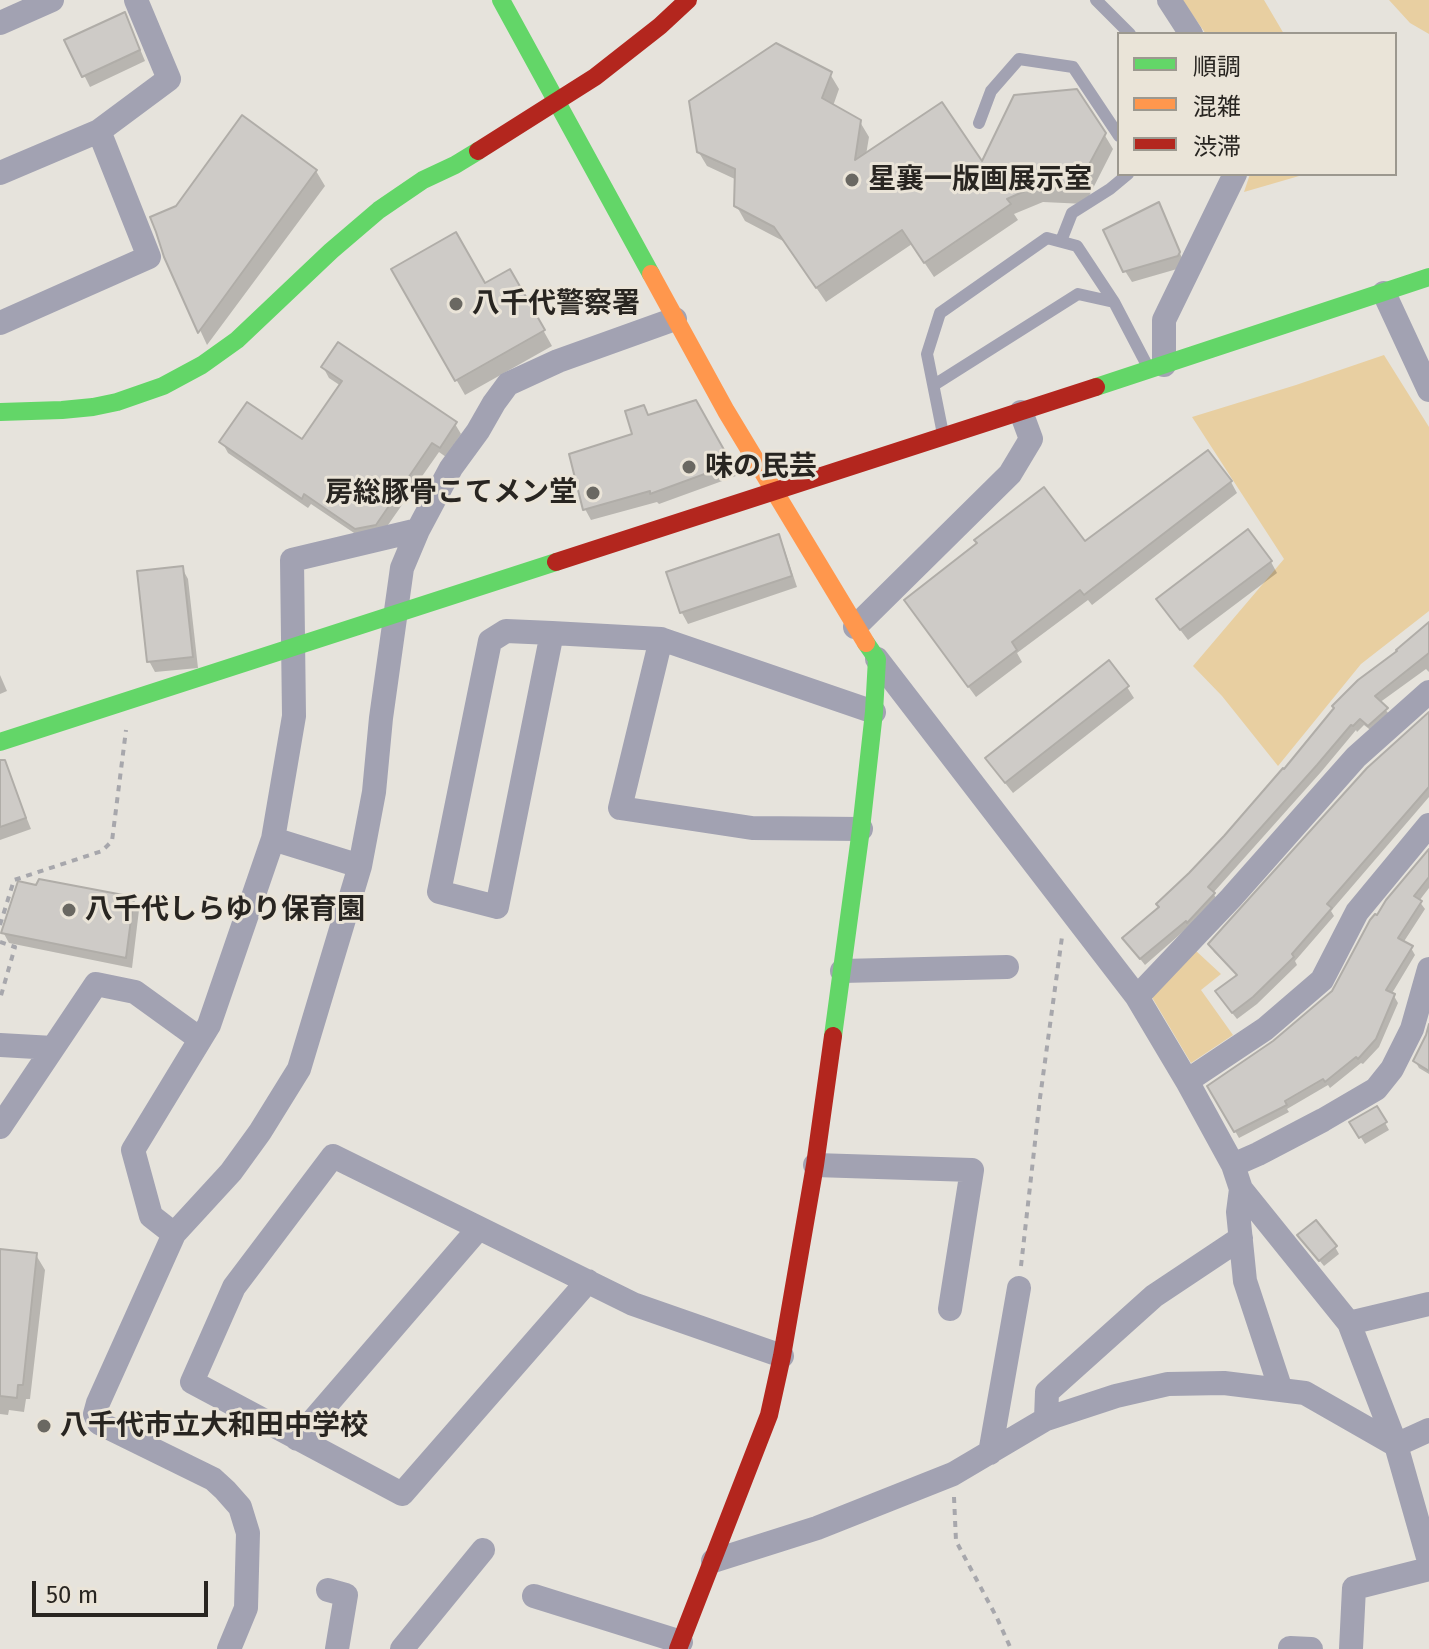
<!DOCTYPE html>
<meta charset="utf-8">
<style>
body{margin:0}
#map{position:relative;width:1429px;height:1649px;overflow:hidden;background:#e6e3dc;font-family:"Fira Sans","Noto Sans JP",sans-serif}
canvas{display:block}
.legend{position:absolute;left:1117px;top:32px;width:280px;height:144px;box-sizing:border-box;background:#eae4d8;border:2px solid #9c988f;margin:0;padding:10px 14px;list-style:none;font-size:24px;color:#282521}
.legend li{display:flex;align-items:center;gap:16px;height:40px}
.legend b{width:40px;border:2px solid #9c988f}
.scale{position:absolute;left:32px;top:1581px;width:176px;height:36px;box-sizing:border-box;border:4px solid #282521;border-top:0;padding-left:10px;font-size:24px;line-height:28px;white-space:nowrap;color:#282521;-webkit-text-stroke:6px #eae4d8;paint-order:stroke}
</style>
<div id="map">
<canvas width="1429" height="1649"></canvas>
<ul class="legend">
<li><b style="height:10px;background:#63d668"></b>順調</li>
<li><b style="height:10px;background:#ff974d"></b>混雑</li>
<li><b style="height:10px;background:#b3261e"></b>渋滞</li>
</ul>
<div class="scale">50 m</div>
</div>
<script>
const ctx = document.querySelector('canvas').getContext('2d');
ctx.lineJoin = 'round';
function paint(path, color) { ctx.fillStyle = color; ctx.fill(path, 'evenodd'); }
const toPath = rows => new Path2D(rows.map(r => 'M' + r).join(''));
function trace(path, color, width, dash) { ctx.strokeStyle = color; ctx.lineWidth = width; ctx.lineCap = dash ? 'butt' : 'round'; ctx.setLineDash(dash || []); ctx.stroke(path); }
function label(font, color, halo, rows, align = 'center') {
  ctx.font = font + ' "Fira Sans","Noto Sans JP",sans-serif'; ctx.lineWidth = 6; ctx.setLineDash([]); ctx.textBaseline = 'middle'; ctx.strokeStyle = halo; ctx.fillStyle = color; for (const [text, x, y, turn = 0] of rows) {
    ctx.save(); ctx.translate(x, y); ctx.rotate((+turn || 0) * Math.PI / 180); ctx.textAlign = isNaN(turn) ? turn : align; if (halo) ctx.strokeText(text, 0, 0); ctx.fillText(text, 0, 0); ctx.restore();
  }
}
paint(toPath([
 [1182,0,1264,0,1284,34,1206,34],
 [1389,0,1429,0,1429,34,1410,23],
 [1250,174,1306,174,1244,192],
 [1384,355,1429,427,1429,611,1361,664,1278,766,1222,696,1193,666,1284,559,1192,417,1296,385],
 [1195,950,1221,974,1201,990,1233,1035,1191,1063,1150,994]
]), '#e8cfa1');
paint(toPath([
 [130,25,145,61,90,87,67,41],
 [830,74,839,89,833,106,860,122,869,137,866,155,982,165,1104,134,1113,149,1085,204,1043,202,1014,214,1018,220,934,277,912,244,826,302,785,242,745,221,736,205,737,180,707,166,698,151],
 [316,171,325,186,207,345,166,256],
 [1164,216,1185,265,1184,267,1132,282,1125,271],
 [394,270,484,286,510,271,552,346,465,395],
 [323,367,455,424,461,434,446,457,439,452,381,535,363,539,311,504,308,508,228,453,222,442,302,442,341,386,329,378],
 [695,403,736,476,659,504,657,502,591,520,585,509,648,417],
 [1231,482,1237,493,1092,605,1088,600,1017,653,1022,662,976,697,913,611,979,544,1085,544],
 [778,537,784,548,797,587,688,624,682,613,668,574],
 [1271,562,1277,573,1188,640,1165,610],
 [182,568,188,579,198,668,155,672,149,661],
 [1429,625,1429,672,1426,669,1379,703,1391,716,1373,732,1364,725,1357,732,1356,730,1321,772,1213,893,1218,901,1145,965,1129,945,1191,874,1400,652],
 [0,675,7,691,0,694],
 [1127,687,1134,698,1013,793,994,769],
 [1429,715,1429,797,1331,911,1334,916,1295,961,1297,965,1257,1004,1237,1019,1221,999,1238,976,1214,952,1210,945],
 [11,783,17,794,31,829,0,840,0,787],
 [1429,852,1429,888,1419,901,1425,909,1403,943,1411,948,1415,955,1391,995,1394,996,1398,1003,1379,1047,1363,1064,1361,1063,1330,1088,1328,1085,1287,1109,1289,1112,1239,1138,1209,1086,1275,1043,1334,992,1378,917],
 [133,899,139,910,132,968,9,943,3,932],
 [1429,1032,1429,1074,1419,1068,1415,1061],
 [1377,1108,1389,1130,1365,1144,1352,1123],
 [1304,1242,1335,1247,1339,1254,1324,1266],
 [0,1251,36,1255,45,1270,30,1399,26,1399,24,1412,9,1410,8,1415,0,1414]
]), '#0003');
const building = toPath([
 [125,12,140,50,82,77,64,40,125,12],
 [776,43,832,72,822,98,861,120,855,160,942,102,982,161,1014,95,1077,89,1106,133,1076,189,1034,187,1007,199,1011,204,924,263,902,230,816,288,774,227,734,206,735,169,697,152,689,101,776,43],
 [242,115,317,170,198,333,164,257,156,232,150,217,176,206,242,115],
 [1159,202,1180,252,1178,256,1123,272,1103,230,1159,202],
 [456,232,485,283,510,269,545,330,455,381,391,269,456,232],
 [338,342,457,422,440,448,432,443,376,525,355,529,304,494,302,499,219,442,247,402,302,439,342,381,321,367,338,342],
 [696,400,732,464,650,494,650,491,583,510,569,454,632,434,625,411,644,405,648,415,696,400],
 [1208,450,1232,481,1084,595,1080,590,1012,642,1017,650,968,687,904,600,977,543,974,540,1044,487,1085,541,1208,450],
 [1248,529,1272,561,1180,630,1156,599,1248,529],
 [779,534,792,576,680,613,666,572,779,534],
 [183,566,193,657,147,662,137,571,183,566],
 [1429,622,1429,653,1375,696,1388,708,1368,726,1360,719,1353,726,1351,725,1317,765,1208,887,1215,893,1187,923,1186,921,1140,959,1122,938,1159,907,1156,904,1189,873,1224,836,1283,768,1284,769,1334,708,1332,706,1358,680,1397,651,1396,650,1429,622],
 [1109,660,1129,686,1005,783,985,758,1109,660],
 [1429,712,1429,787,1327,904,1332,908,1292,954,1294,957,1253,997,1232,1013,1215,991,1237,975,1208,944,1367,768,1429,712],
 [0,760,5,760,26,818,0,827,0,760],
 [1429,849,1429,877,1414,896,1422,901,1398,938,1413,946,1386,990,1395,994,1376,1039,1358,1059,1356,1057,1325,1082,1323,1079,1285,1101,1287,1105,1234,1132,1207,1086,1273,1041,1332,991,1370,920,1375,914,1377,915,1386,900,1429,849],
 [39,879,134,897,126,958,1,933,18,881,36,885,39,879],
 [1429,1024,1429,1071,1413,1061,1426,1035,1429,1024],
 [1377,1106,1387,1122,1359,1138,1349,1122,1377,1106],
 [1316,1220,1337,1246,1319,1261,1297,1235,1316,1220],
 [0,1249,37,1253,23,1385,18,1385,17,1398,0,1396,0,1249]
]);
paint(building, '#cecbc7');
trace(building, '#b0ada8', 2);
trace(toPath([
 [0,925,14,880,102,851,112,841,126,730],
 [0,942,15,947,0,999],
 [1021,1266,1040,1098,1062,937],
 [954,1497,956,1541,997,1618,1011,1649]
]), '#a7a7ac', 4, [6, 6]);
trace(toPath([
 [1096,0,1130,34],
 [979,123,991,91,1019,59,1073,67,1119,136],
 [1061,241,1072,213,1110,189,1128,174],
 [934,385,1078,294,1114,302],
 [943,434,927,354,940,313,1047,238,1077,246,1114,302,1149,369]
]), '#a2a2b2', 12);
trace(toPath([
 [1169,0,1191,34],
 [0,23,52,0],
 [0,173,99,131,169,79,136,0],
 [1384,293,1429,390],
 [0,323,149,257,99,131],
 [1164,365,1164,320,1235,174],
 [855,627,1010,474,1031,439,1021,412],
 [552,633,497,907,439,892,490,641,506,631,552,633,661,639,874,712],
 [661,639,620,808,752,828,861,829],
 [877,659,1137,997,1187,1081,1233,1165,1241,1189,1349,1323,1396,1445,1429,1561],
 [273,839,360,866],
 [842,971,1007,967],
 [1137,997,1231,898,1356,757,1429,692],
 [0,1045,53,1048],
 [1187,1081,1265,1029,1322,980,1357,912,1429,825],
 [0,1127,96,984,135,992,200,1039],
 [815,1165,972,1170,950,1309],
 [1233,1165,1258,1154,1323,1120,1376,1089,1392,1069,1412,1029,1429,969],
 [1241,1189,1238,1212,1245,1281,1281,1390],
 [174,1234,151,1216,133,1150,209,1025,273,839,294,716,292,560,418,530],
 [588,1281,402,1494,192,1382,234,1287,333,1156,633,1304,782,1356],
 [1349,1323,1429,1304],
 [1046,1419,1047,1392,1154,1296,1241,1238],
 [297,1439,479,1228],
 [990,1453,1019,1288],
 [713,1561,817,1528,953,1474,1046,1419,1116,1396,1168,1384,1224,1383,1305,1393,1396,1445,1429,1430],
 [328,1590,346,1595,337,1649],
 [534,1596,681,1642],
 [1290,1648,1311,1649],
 [229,1649,246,1608,248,1533,240,1507,225,1490,213,1479,99,1423,95,1414,98,1403,174,1234,231,1172,260,1132,299,1069,360,866,374,792,381,718,402,568,418,530,451,468,478,431,494,403,508,384,558,361,675,319],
 [402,1649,483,1550],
 [1351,1649,1354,1588,1429,1569]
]), '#a2a2b2', 24);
trace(toPath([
 [501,0,651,274],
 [1096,387,1429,277],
 [0,412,62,410,93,407,117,402,163,386,202,365,237,340,331,251,379,210,423,180,455,165,478,151],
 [0,742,556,562],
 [833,1036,861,829,874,712,877,659,866,643]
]), '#63d668', 18);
trace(toPath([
 [651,274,726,411,866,643]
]), '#ff974d', 18);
trace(toPath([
 [478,151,595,77,660,26,688,0],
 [556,562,1096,387],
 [678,1649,769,1415,782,1356,815,1165,833,1036]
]), '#b3261e', 18);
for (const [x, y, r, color] of [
 [852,180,8,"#6a6862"],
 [456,304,8,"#6a6862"],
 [689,467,8,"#6a6862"],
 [593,493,8,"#6a6862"],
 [69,910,8,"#6a6862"],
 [44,1426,8,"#6a6862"]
]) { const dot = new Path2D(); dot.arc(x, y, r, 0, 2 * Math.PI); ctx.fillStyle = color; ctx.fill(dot); trace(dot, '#eae4d8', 3); }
label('bold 28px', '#282521', '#eae4d8', [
 ["星襄一版画展示室",868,180],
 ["八千代警察署",472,304],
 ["味の民芸",705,467],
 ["房総豚骨こてメン堂",577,493,"right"],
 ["八千代しらゆり保育園",85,910],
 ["八千代市立大和田中学校",60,1426]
], 'left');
</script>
